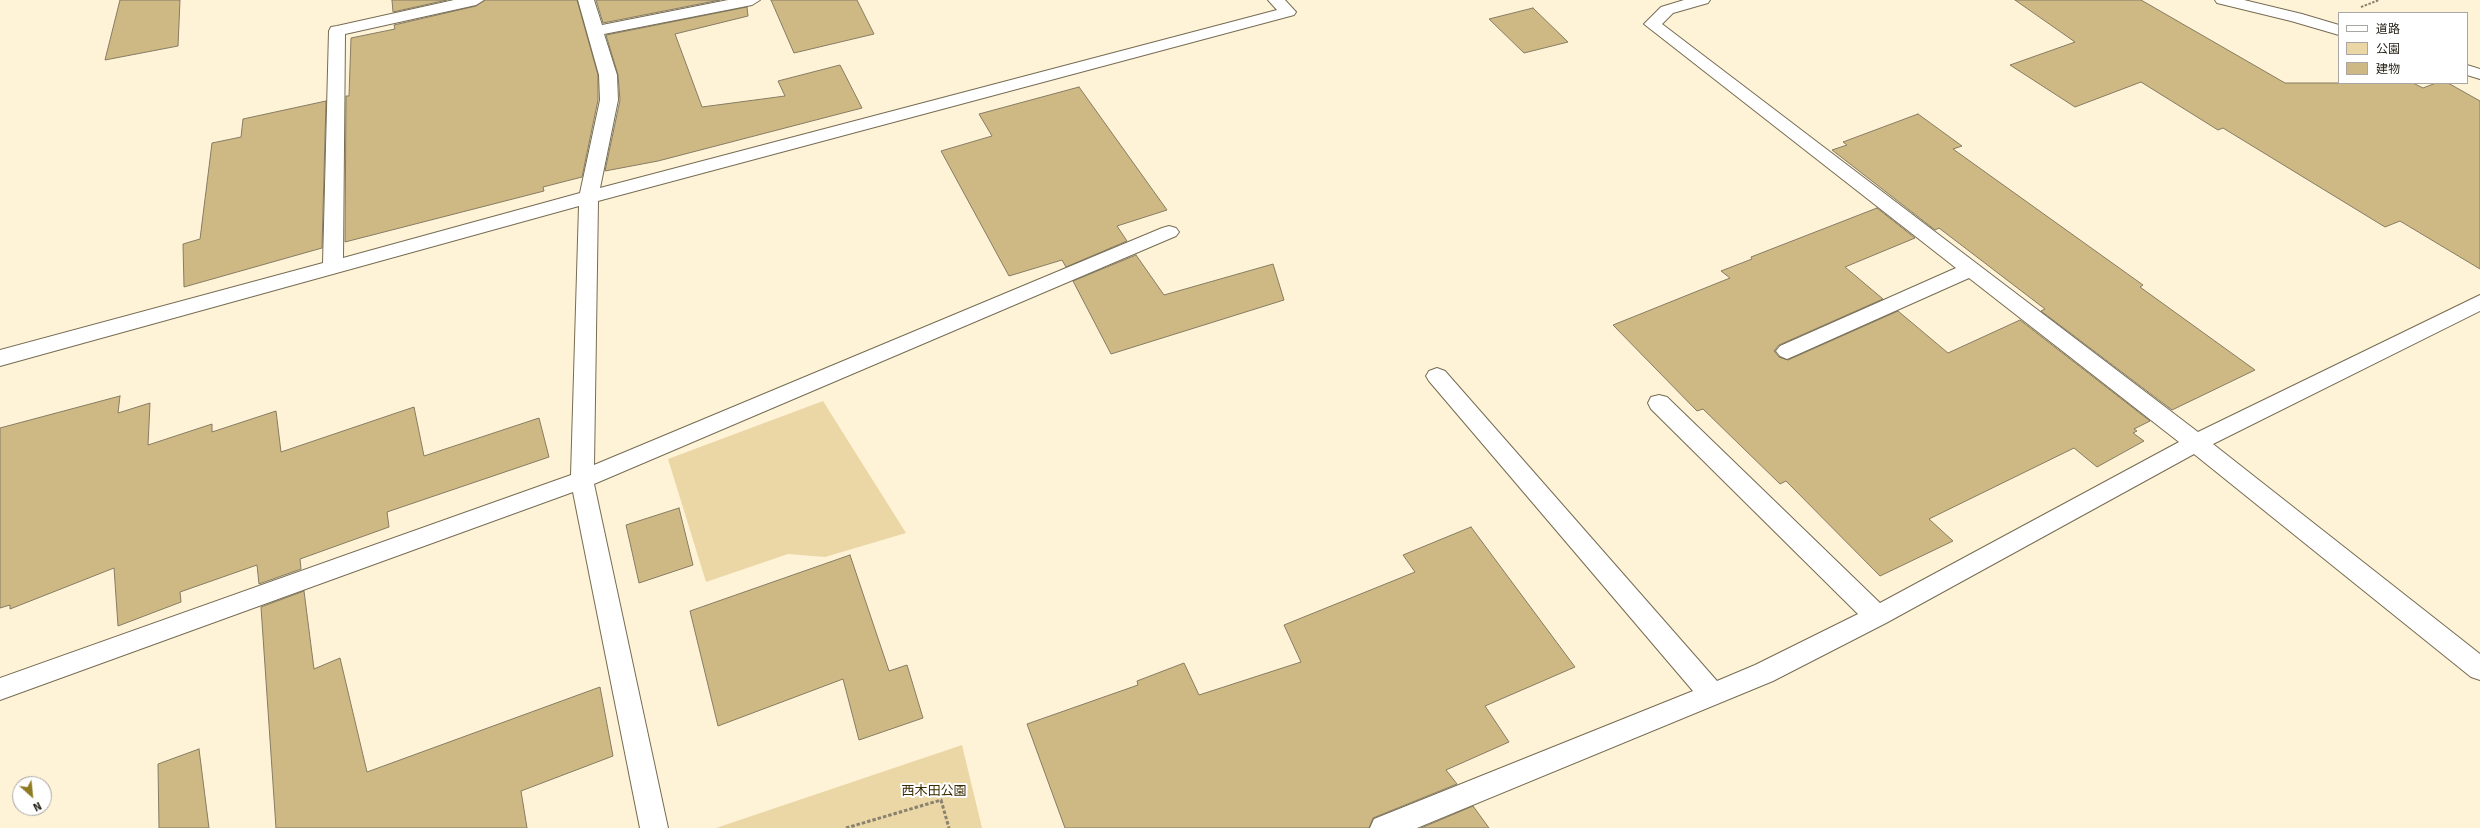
<!DOCTYPE html>
<meta charset="utf-8">
<style>
body{margin:0}
#map{position:relative;width:2480px;height:828px;overflow:hidden;background:#fff3d7;font-family:Signika,"Noto Sans JP",sans-serif}
canvas{display:block}
.legend{position:absolute;left:2338px;top:12px;width:130px;height:72px;box-sizing:border-box;background:#fff;border:1px solid #a9a7a3;margin:0;padding:5px 7px;list-style:none;font-size:12px;color:#272318}
.legend li{display:flex;align-items:center;gap:8px;height:20px}
.legend b{width:20px;border:1px solid #a9a7a3}
.north{position:absolute;left:12px;top:776px;width:40px;height:40px;box-sizing:border-box;background:#fff;border:1px solid #a9a7a3;border-radius:50%;rotate:153deg;font-size:11px;font-weight:700;line-height:16px;text-align:center;color:#272318}
.north::after{content:'';display:block;margin:auto;width:14px;height:18px;background:#8e7a20;clip-path:polygon(50% 0,100% 100%,50% 72%,0 100%)}
</style>
<div id="map">
<canvas width="2480" height="828"></canvas>
<ul class="legend">
<li><b style="height:5px;background:#fff"></b>道路</li>
<li><b style="height:11px;background:#ebd7a6"></b>公園</li>
<li><b style="height:11px;background:#ceb984"></b>建物</li>
</ul>
<div class="north">N</div>
</div>
<script>
const ctx = document.querySelector('canvas').getContext('2d');
ctx.lineJoin = 'round';
function paint(path, color) { ctx.fillStyle = color; ctx.fill(path, 'evenodd'); }
const toPath = rows => new Path2D(rows.map(r => 'M' + r).join(''));
function trace(path, color, width, dash) { ctx.strokeStyle = color; ctx.lineWidth = width; ctx.lineCap = dash ? 'butt' : 'round'; ctx.setLineDash(dash || []); ctx.stroke(path); }
function label(font, color, halo, rows, align = 'center') {
  ctx.font = font + ' Signika,"Noto Sans JP",sans-serif'; ctx.lineWidth = 4; ctx.setLineDash([]); ctx.textBaseline = 'middle'; ctx.strokeStyle = halo; ctx.fillStyle = color; for (const [text, x, y, turn = 0] of rows) {
    ctx.save(); ctx.translate(x, y); ctx.rotate((+turn || 0) * Math.PI / 180); ctx.textAlign = isNaN(turn) ? turn : align; if (halo) ctx.strokeText(text, 0, 0); ctx.fillText(text, 0, 0); ctx.restore();
  }
}
paint(toPath([
 [823,401,906,533,825,557,788,554,706,582,668,459],
 [962,745,982,828,716,828]
]), '#ebd7a6');
const building = toPath([
 [120,0,180,0,178,46,105,60,120,0],
 [392,0,447,0,393,12,392,0],
 [485,0,577,0,598,75,598,100,582,177,543,187,544,191,345,242,346,96,349,96,351,38,395,29,394,25,476,6,485,0],
 [596,0,720,0,603,23,596,0],
 [771,0,857,0,874,34,794,53,771,0],
 [2015,0,2141,0,2285,83,2413,83,2423,88,2436,83,2448,83,2480,101,2480,269,2400,221,2385,227,2223,128,2218,130,2141,82,2075,107,2010,65,2075,42,2015,0],
 [747,7,748,16,675,34,702,107,785,96,778,81,840,65,862,108,658,161,605,171,620,100,618,75,606,35,747,7],
 [1533,8,1568,42,1524,53,1489,19,1533,8],
 [1079,87,1167,210,1117,226,1127,241,1066,267,1062,260,1009,276,941,151,992,136,979,114,1079,87],
 [326,101,322,248,184,287,183,244,200,239,212,143,241,137,243,119,326,101],
 [1918,114,1962,146,1953,149,2143,285,2140,287,2255,370,2172,410,2041,311,2045,309,1939,228,1935,230,1832,150,1847,145,1843,142,1918,114],
 [1877,208,1915,238,1845,267,1883,299,1779,345,1774,351,1779,357,1788,360,1898,311,1948,353,2020,320,2150,421,2134,429,2137,431,2133,433,2144,441,2097,467,2074,448,1929,519,1953,541,1880,576,1786,481,1780,484,1703,409,1697,411,1613,325,1730,278,1721,271,1752,259,1751,257,1877,208],
 [1136,255,1164,295,1273,264,1284,300,1111,354,1073,281,1136,255],
 [120,396,118,413,150,403,148,445,212,424,212,432,276,411,281,452,414,407,424,456,539,418,549,457,387,512,389,527,300,559,301,569,259,584,257,565,180,592,181,602,118,626,114,568,10,609,10,605,0,608,0,428,120,396],
 [679,508,693,565,639,583,626,525,679,508],
 [1471,527,1575,667,1485,706,1509,742,1446,770,1457,784,1373,818,1369,828,1065,828,1027,724,1138,685,1137,681,1184,663,1199,695,1301,662,1284,625,1415,572,1403,555,1471,527],
 [850,555,889,671,907,665,923,718,859,740,843,679,718,726,690,611,850,555],
 [304,591,314,669,340,658,367,772,600,687,613,756,521,791,527,828,276,828,261,607,304,591],
 [199,749,209,828,159,828,158,764,199,749],
 [1473,806,1489,828,1421,828,1473,806]
]);
paint(building, '#ceb984');
trace(building, '#867c63', 1);
const street = toPath([
 [454,0,484,0,476,5,345,34,343,258,580,193,600,100,599,75,578,0,594,0,602,25,728,0,760,0,752,5,604,34,617,75,618,100,600,188,1277,10,1268,0,1285,0,1296,12,1294,15,598,201,594,465,1162,228,1169,226,1176,228,1179,232,1176,236,594,484,668,828,640,828,573,492,0,700,0,678,571,475,579,206,0,366,0,350,323,263,329,31,331,27,337,26,454,0],
 [1684,0,1710,0,1708,3,1673,13,1662,24,2198,432,2480,295,2480,311,2213,444,2480,654,2480,680,2471,677,2194,454,1886,623,1773,681,1417,828,1370,828,1374,819,1693,691,1429,381,1426,376,1429,371,1437,368,1445,371,1717,681,1755,665,1858,614,1651,409,1648,403,1651,397,1659,395,1667,397,1880,603,2179,442,1969,278,1794,356,1787,359,1780,356,1776,351,1780,346,1956,268,1644,24,1661,7,1684,0],
 [2215,0,2244,0,2302,14,2339,25,2339,35,2291,21,2217,3,2215,0],
 [2467,65,2480,69,2480,79,2467,75,2467,65]
]);
trace(street, '#766c53', 2);
trace(toPath([
 [2361,7,2379,0]
]), '#89826f', 2, [2.5, 1.5]);
trace(toPath([
 [846,828,941,800,949,828]
]), '#89826f', 3, [3.5, 2]);
paint(street, '#fff');
label('13px', '#3a2b00', '#fff', [
 ["西木田公園",934,792]
]);
</script>
